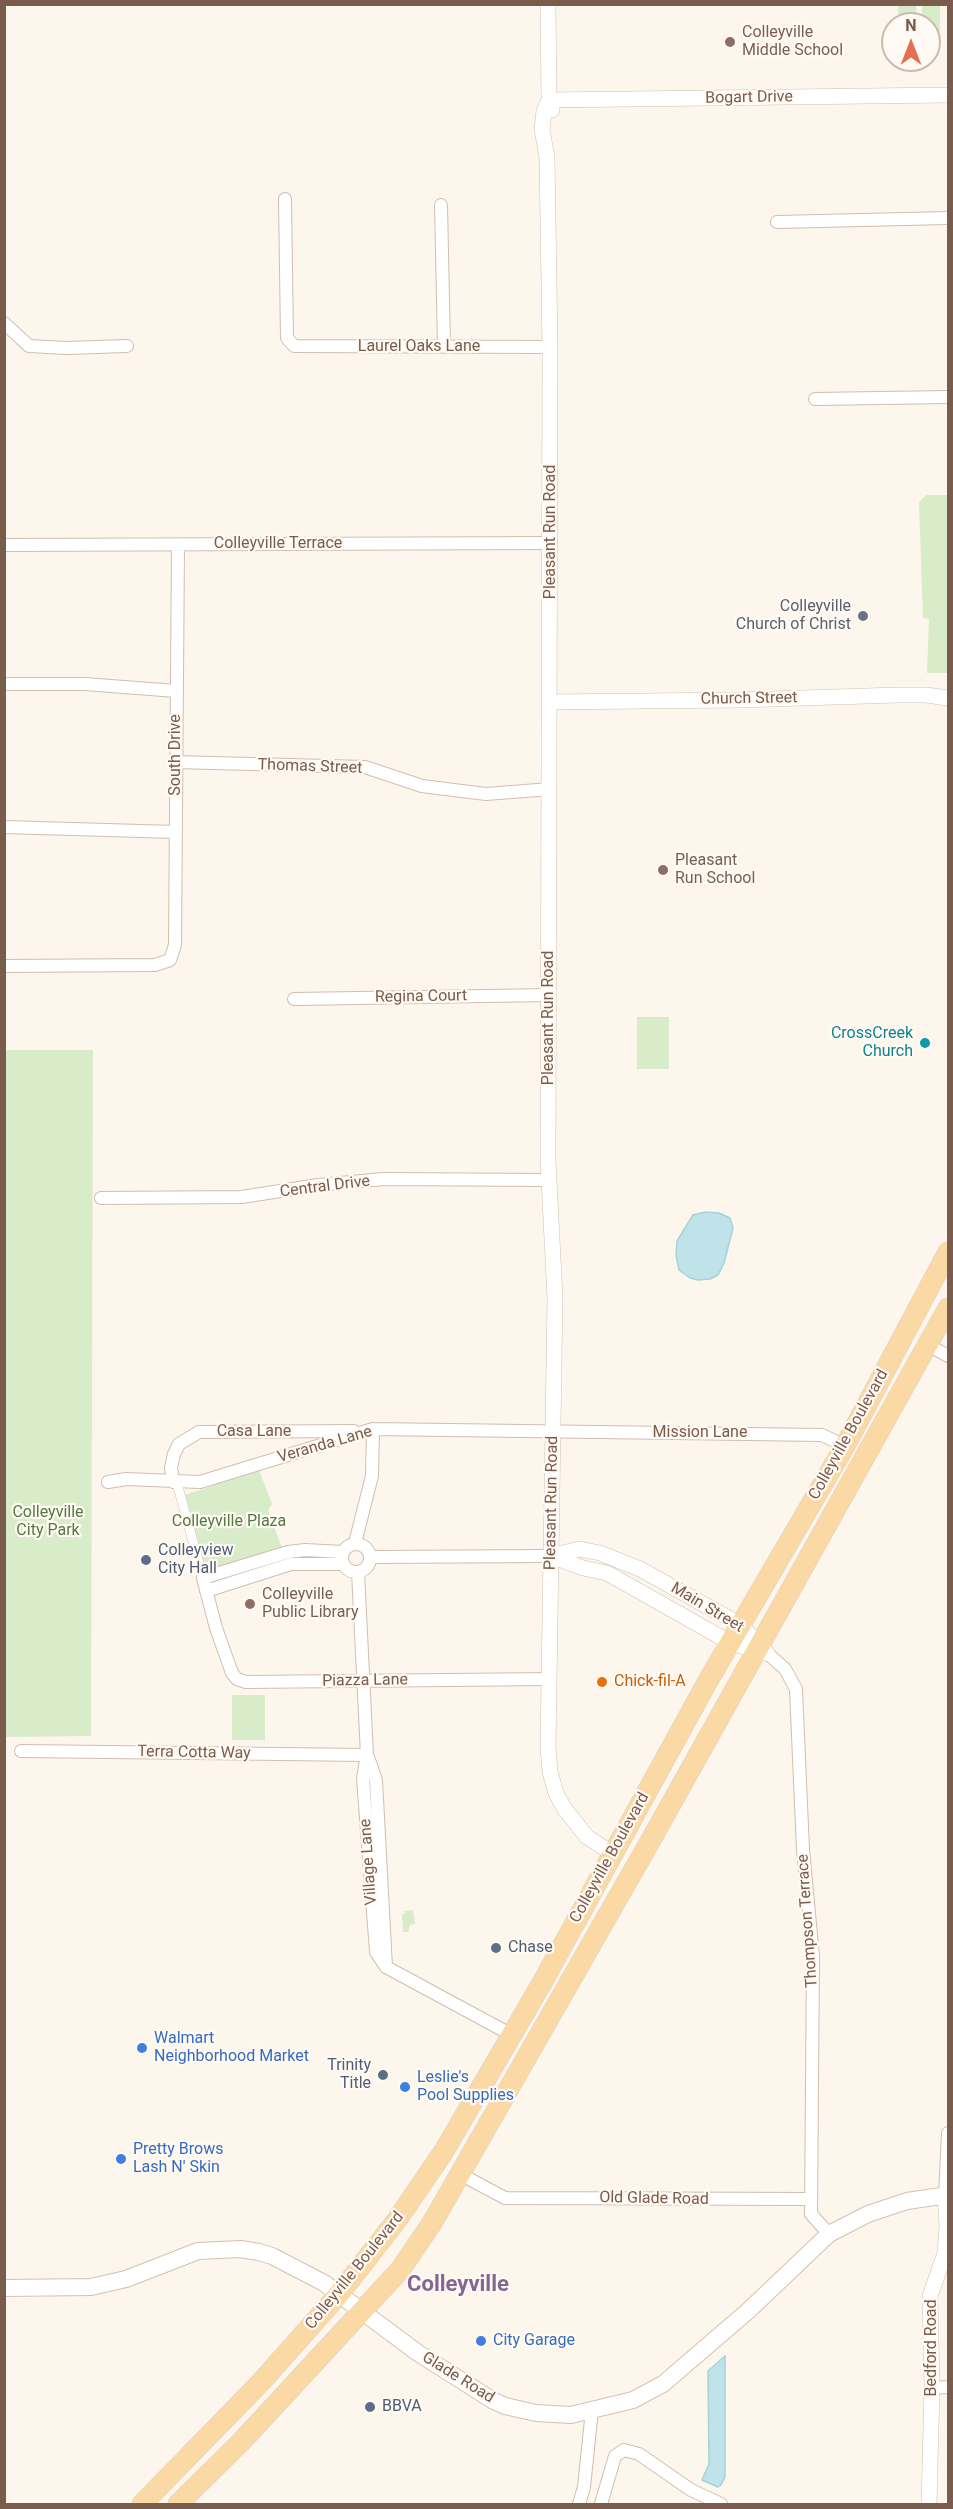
<!DOCTYPE html>
<style>
body{margin:0}
#map{position:relative;width:953px;height:2509px;overflow:hidden;background:#fdf6ec;font-family:Roboto,sans-serif}
canvas{display:block}
.frame{position:absolute;inset:0;border:6px solid #7a5c4d;pointer-events:none}
.north{position:absolute;left:881px;top:12px;width:60px;height:60px;box-sizing:border-box;background:#fffaf3;border:2px solid #cabbb1;border-radius:50%;rotate:0deg;font-size:16px;font-weight:700;line-height:24px;text-align:center;color:#7a5c4d}
.north::after{content:'';display:block;margin:auto;width:21px;height:27px;background:#e76f51;clip-path:polygon(50% 0,100% 100%,50% 72%,0 100%)}
</style>
<div id="map">
<canvas width="953" height="2509"></canvas>
<div class="frame"></div>
<div class="north">N</div>
</div>
<script>
const ctx = document.querySelector('canvas').getContext('2d');
ctx.lineJoin = 'round';
function paint(path, color) { ctx.fillStyle = color; ctx.fill(path, 'evenodd'); }
const toPath = rows => new Path2D(rows.map(r => 'M' + r).join(''));
function trace(path, color, width, dash) { ctx.strokeStyle = color; ctx.lineWidth = width; ctx.lineCap = dash ? 'butt' : 'round'; ctx.setLineDash(dash || []); ctx.stroke(path); }
function label(font, color, halo, rows, align = 'center') {
  ctx.font = font + ' Roboto,sans-serif'; ctx.lineWidth = 4.5; ctx.setLineDash([]); ctx.textBaseline = 'middle'; ctx.strokeStyle = halo; ctx.fillStyle = color; for (const [text, x, y, turn = 0] of rows) {
    ctx.save(); ctx.translate(x, y); ctx.rotate((+turn || 0) * Math.PI / 180); ctx.textAlign = isNaN(turn) ? turn : align; if (halo) ctx.strokeText(text, 0, 0); ctx.fillText(text, 0, 0); ctx.restore();
  }
}
paint(toPath([
 [898,5,916,5,917,24,899,24],
 [922,5,940,5,940,37,929,38,929,24,922,24],
 [926,495,948,495,948,673,927,673,929,619,923,618,919,502],
 [637,1017,669,1017,669,1069,637,1069],
 [5,1050,93,1050,91,1736,5,1737],
 [259,1470,272,1504,268,1510,282,1548,201,1572,179,1497],
 [232,1695,265,1695,265,1740,232,1740],
 [413,1910,415,1924,410,1925,408,1932,403,1932,402,1914,405,1914,404,1911]
]), '#d8ecc9');
const water = toPath([
 [705,1212,719,1213,730,1218,733,1228,724,1263,718,1275,710,1279,698,1280,690,1278,679,1270,676,1255,677,1241,693,1215,705,1212],
 [725,2356,725,2477,721,2485,718,2487,702,2480,709,2464,708,2371,725,2356]
]);
paint(water, '#bfe3e8');
trace(water, '#a5d3da', 1.5);
const pedestrian = toPath([
 [177,1483,203,1578]
]);
const minor = toPath([
 [285,199,287,338,294,346,550,347],
 [441,205,444,347],
 [777,222,948,218],
 [4,323,29,346,66,348,127,346],
 [815,399,948,397],
 [4,545,551,543],
 [4,684,85,684,176,691],
 [175,762,365,767,422,786,486,794,550,789],
 [4,827,175,832],
 [4,966,155,965,170,960,175,945,178,545],
 [294,999,549,995],
 [101,1198,242,1197,318,1185,384,1179,549,1180],
 [928,1345,948,1356],
 [108,1482,126,1479,200,1482,373,1429,822,1435,845,1446],
 [173,1482,171,1468,174,1454,179,1444,199,1432,354,1431],
 [355,1543,372,1476,373,1429],
 '342 1558a14 14 0 1 1 28 0a14 14 0 1 1-28 0Z',
 [343,1552,305,1550,288,1552,203,1578,216,1628,232,1673,237,1679,246,1682,549,1679],
 [371,1557,551,1556],
 [358,1572,367,1755,363,1778,376,1952,386,1967,512,2035],
 [206,1591,291,1564,343,1564],
 [767,1653,785,1669,796,1689,803,1850,813,1956,811,2214,829,2234],
 [21,1751,367,1755],
 [368,1757,376,1780,386,1967],
 [460,2174,505,2198,811,2199],
 [945,2195,948,2133],
 [932,2388,948,2387],
 [579,2504,584,2487,592,2410],
 [601,2504,615,2456,624,2450,639,2454,691,2490,721,2504]
]);
const tertiary = toPath([
 [548,4,549,100,552,110],
 [549,100,544,111,542,129,547,158,550,347,548,1160,555,1298,548,1747,550,1772,556,1793,564,1808,587,1837,612,1853],
 [549,100,948,95],
 [549,702,739,700,898,695,926,695,948,698],
 [551,1556,579,1549,600,1553,640,1569,741,1625,767,1653],
 [551,1556,583,1568,607,1573,731,1643,765,1653],
 [929,2504,932,2388,930,2296,945,2253,947,2226,945,2195]
]);
const secondary = toPath([
 [4,2288,91,2287,126,2279,198,2251,240,2249,259,2252,272,2256,324,2283,418,2353,492,2400,505,2406,536,2413,571,2415,633,2400,663,2384,748,2311,829,2234,868,2214,907,2201,948,2195]
]);
const primary = toPath([
 [142,2504,262,2381,339,2294,397,2220,444,2151,542,1983,709,1679,845,1446,948,1252],
 [178,2504,241,2442,400,2270,432,2223,652,1838,948,1308]
]);
trace(pedestrian, '#d1beb0', 10);
trace(minor, '#d1beb0', 14);
trace(tertiary, '#d1beb0', 16);
trace(secondary, '#d6c0b0', 18);
trace(primary, '#dad1cd', 21);
trace(pedestrian, '#fff', 9);
trace(minor, '#fff', 12);
trace(tertiary, '#fff', 15);
trace(secondary, '#fff', 16);
trace(primary, '#fbd9a5', 20);
for (const [x, y, r, color] of [
 [730,42,6,"#8d6e63"],
 [863,616,6,"#6b7280"],
 [663,870,6,"#8d6e63"],
 [925,1043,6,"#0f9aa8"],
 [146,1560,6,"#5c6f8a"],
 [250,1604,6,"#8d6e63"],
 [602,1682,6,"#e8710a"],
 [496,1948,6,"#5c6f8a"],
 [142,2048,6,"#3f7fe0"],
 [383,2075,6,"#5c6f8a"],
 [405,2087,6,"#3f7fe0"],
 [121,2159,6,"#3f7fe0"],
 [481,2341,6,"#3f7fe0"],
 [370,2407,6,"#5c6f8a"]
]) { const dot = new Path2D(); dot.arc(x, y, r, 0, 2 * Math.PI); ctx.fillStyle = color; ctx.fill(dot); trace(dot, '#fffaf3', 2); }
label('16px', '#785e54', '#fffaf3', [
 ["Colleyville",742,33],
 ["Middle School",742,51],
 ["Pleasant",675,861],
 ["Run School",675,879],
 ["Colleyville",262,1595],
 ["Public Library",262,1613]
], 'left');
label('16px', '#7a5c4d', '#fffaf3', [
 ["Bogart Drive",749,98,-1],
 ["Laurel Oaks Lane",419,347],
 ["Pleasant Run Road",551,532,-90],
 ["Colleyville Terrace",278,544],
 ["Church Street",749,699,-1],
 ["South Drive",176,755,-90],
 ["Thomas Street",310,767,2],
 ["Regina Court",421,997,-1],
 ["Pleasant Run Road",549,1018,-90],
 ["Central Drive",325,1187,-7],
 ["Casa Lane",254,1432],
 ["Mission Lane",700,1433],
 ["Colleyville Boulevard",849,1435,-61],
 ["Veranda Lane",325,1445,-16],
 ["Pleasant Run Road",552,1503,-89],
 ["Main Street",707,1608,31],
 ["Piazza Lane",365,1681,-1],
 ["Terra Cotta Way",194,1753,1],
 ["Colleyville Boulevard",610,1858,-61],
 ["Village Lane",369,1862,-94],
 ["Thompson Terrace",808,1921,-94],
 ["Old Glade Road",654,2199,1],
 ["Colleyville Boulevard",355,2271,-51],
 ["Bedford Road",932,2348,-90],
 ["Glade Road",458,2378,32]
]);
label('16px', '#5b616d', '#fffaf3', [
 ["Colleyville",851,607],
 ["Church of Christ",851,625]
], 'right');
label('16px', '#0d838f', '#fffaf3', [
 ["CrossCreek",913,1034],
 ["Church",913,1052]
], 'right');
label('16px', '#537a41', '#fffaf3', [
 ["Colleyville",48,1513],
 ["City Park",48,1531],
 ["Colleyville Plaza",229,1522]
]);
label('16px', '#4e5e75', '#fffaf3', [
 ["Colleyview",158,1551],
 ["City Hall",158,1569],
 ["Chase",508,1948],
 ["Trinity",371,2066,"right"],
 ["Title",371,2084,"right"],
 ["BBVA",382,2407]
], 'left');
label('16px', '#c56008', '#fffaf3', [
 ["Chick-fil-A",614,1682]
], 'left');
label('16px', '#366cbe', '#fffaf3', [
 ["Walmart",154,2039],
 ["Neighborhood Market",154,2057],
 ["Leslie's",417,2078],
 ["Pool Supplies",417,2096],
 ["Pretty Brows",133,2150],
 ["Lash N' Skin",133,2168],
 ["City Garage",493,2341]
], 'left');
label('bold 22px', '#846695', '#fffaf3', [
 ["Colleyville",458,2285]
]);
</script>
